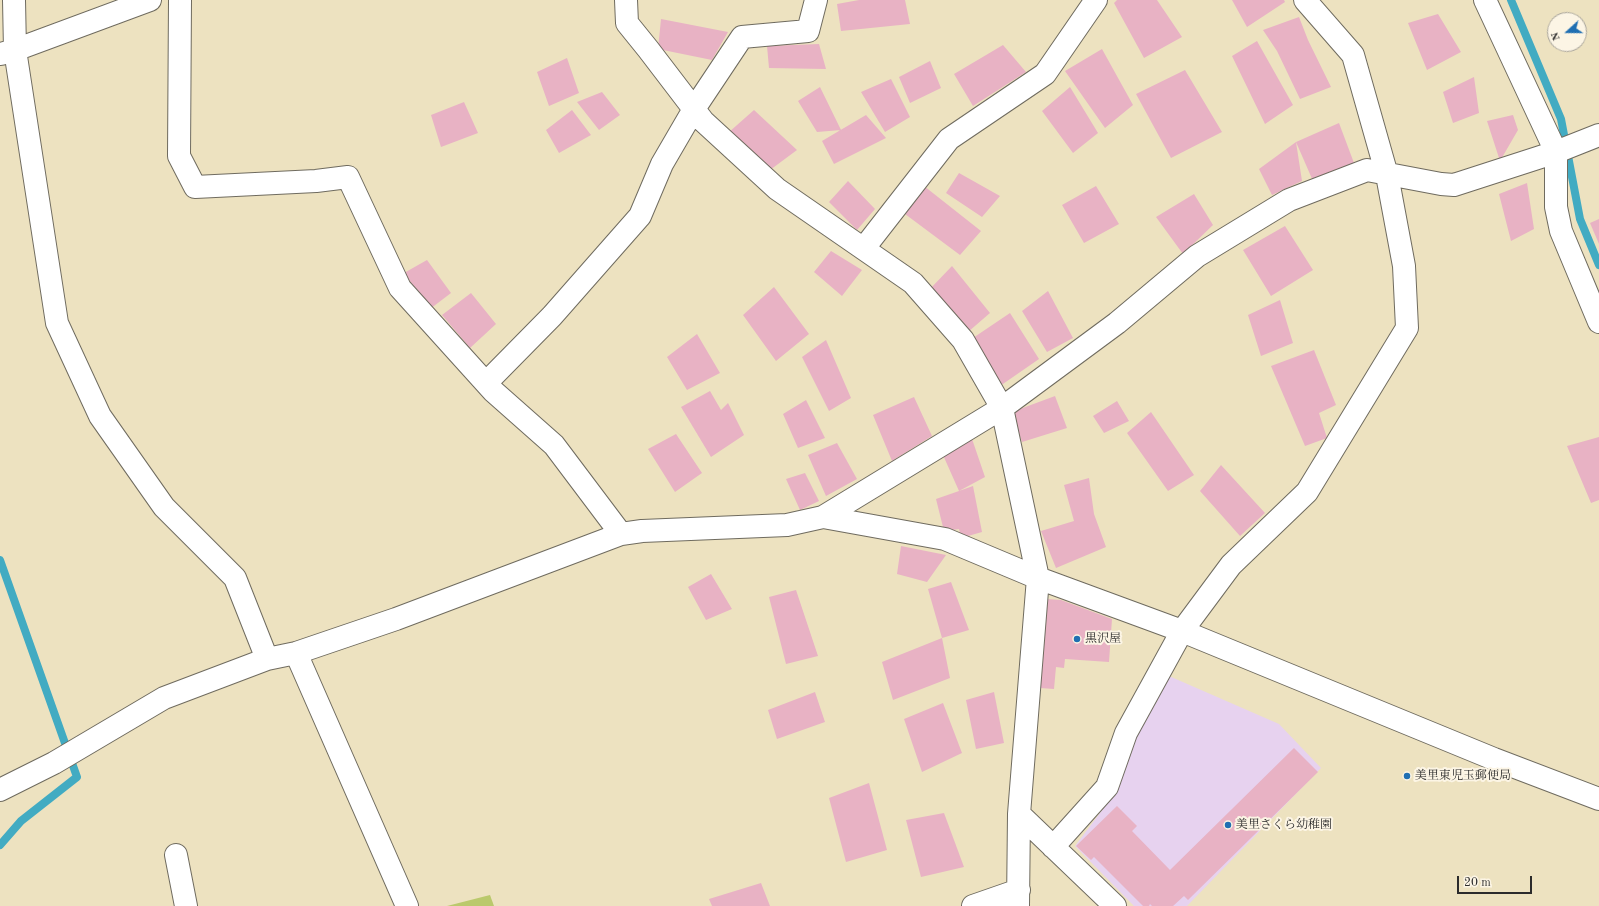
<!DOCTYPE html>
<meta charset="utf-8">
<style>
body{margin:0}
#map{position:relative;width:1599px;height:906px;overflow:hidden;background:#ede2c0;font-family:"Old Standard TT",serif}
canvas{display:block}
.north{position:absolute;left:1547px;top:12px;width:40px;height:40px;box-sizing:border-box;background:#fcf5e5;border:1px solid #a8a49b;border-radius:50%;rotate:249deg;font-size:11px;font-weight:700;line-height:16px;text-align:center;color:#2b2b2b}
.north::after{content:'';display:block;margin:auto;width:14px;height:18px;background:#1f6fb2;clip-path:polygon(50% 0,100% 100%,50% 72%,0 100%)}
.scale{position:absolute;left:1457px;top:876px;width:75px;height:18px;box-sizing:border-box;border:2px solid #2b2b2b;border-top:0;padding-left:5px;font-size:12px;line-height:14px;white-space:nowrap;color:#2b2b2b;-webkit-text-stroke:3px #fcf5e5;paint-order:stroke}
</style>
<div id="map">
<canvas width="1599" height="906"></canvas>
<div class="north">N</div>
<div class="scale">20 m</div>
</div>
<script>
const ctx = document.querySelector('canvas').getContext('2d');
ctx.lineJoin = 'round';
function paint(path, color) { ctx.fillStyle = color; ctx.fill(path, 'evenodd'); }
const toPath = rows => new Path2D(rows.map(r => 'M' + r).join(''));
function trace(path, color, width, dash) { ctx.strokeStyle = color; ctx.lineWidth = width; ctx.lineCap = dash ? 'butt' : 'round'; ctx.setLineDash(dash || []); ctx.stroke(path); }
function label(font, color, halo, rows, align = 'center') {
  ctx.font = font + ' "Old Standard TT","Noto Serif JP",serif'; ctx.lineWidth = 4; ctx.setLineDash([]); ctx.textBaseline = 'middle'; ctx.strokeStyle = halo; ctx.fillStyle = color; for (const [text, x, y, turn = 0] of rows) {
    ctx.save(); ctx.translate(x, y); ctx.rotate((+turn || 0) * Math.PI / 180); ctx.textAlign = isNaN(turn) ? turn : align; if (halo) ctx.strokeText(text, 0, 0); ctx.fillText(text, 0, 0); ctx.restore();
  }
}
paint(toPath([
 [1169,676,1279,724,1321,768,1187,906,1134,906,1075,846,1118,789,1138,730]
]), '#e7d2ef');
paint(toPath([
 [490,895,494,906,447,906]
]), '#bac96c');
trace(toPath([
 [1511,0,1561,119,1580,219,1599,265],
 [0,560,77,777,21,821,0,845]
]), '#42abc2', 8);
paint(toPath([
 [859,0,905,0,910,24,841,31,837,4],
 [1117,0,1157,0,1182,37,1144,58,1114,3],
 [1232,0,1284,0,1285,2,1247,27],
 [1438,14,1461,52,1427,70,1408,23],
 [1299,17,1308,40,1331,87,1300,99,1277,51,1263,30],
 [661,19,728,32,712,60,658,49],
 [1257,41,1293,105,1265,124,1232,56],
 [819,44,826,69,769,68,767,46],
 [1003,45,1026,72,973,106,954,74],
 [1102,49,1133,105,1105,128,1065,71],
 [567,58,579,93,549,106,537,72],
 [930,61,941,88,910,103,899,77],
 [1185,70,1222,132,1171,158,1136,94],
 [1474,77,1479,113,1453,123,1443,92],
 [891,79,910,117,885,132,861,92],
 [820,87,841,130,817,132,798,101],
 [1070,87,1098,133,1073,153,1042,111],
 [602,92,620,115,599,130,577,102],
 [464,102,478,133,441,147,431,115],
 [572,110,591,135,559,153,546,130],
 [754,110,797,150,770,170,728,133],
 [866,115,886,138,834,164,822,141],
 [1513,115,1518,130,1500,161,1487,121],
 [1339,123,1354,163,1313,181,1296,142,1302,181,1272,195,1259,169,1296,142],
 [959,173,1000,196,982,217,946,193],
 [848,181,875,209,857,230,829,202],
 [1527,183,1534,229,1511,241,1499,194],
 [924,186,981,231,960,255,905,214],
 [1096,186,1119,224,1084,243,1062,205],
 [1194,194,1213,225,1183,254,1156,217],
 [1599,219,1599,244,1590,223],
 [1285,226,1313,270,1271,296,1243,250],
 [831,251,862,270,842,296,814,272],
 [427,260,451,293,430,309,404,273],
 [952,266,990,313,968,332,929,290],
 [774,287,809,334,776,361,743,315],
 [1048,291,1073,338,1047,352,1022,311],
 [471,293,496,324,470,348,442,315],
 [1280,300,1293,343,1261,356,1248,315],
 [1010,313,1039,359,1000,386,970,340],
 [697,334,720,373,687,390,667,357],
 [826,340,851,398,829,411,802,357],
 [1314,350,1336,405,1319,413,1327,438,1305,446,1271,366],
 [710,391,721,410,728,403,744,435,711,457,681,407],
 [1055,396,1067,428,1022,442,1012,412],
 [914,397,932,436,892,461,873,415],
 [806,400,825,438,798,448,783,414],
 [1117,401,1129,421,1104,433,1093,416],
 [1151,412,1194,475,1168,491,1127,433],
 [676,434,702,473,675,492,648,449],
 [971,436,985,477,959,491,973,486,982,532,961,538,959,529,944,531,936,499,959,491,943,455],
 [1599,437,1599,500,1591,503,1567,446],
 [837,443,857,479,826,496,808,455],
 [1221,465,1265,513,1240,536,1200,491],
 [805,473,819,501,800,510,786,479],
 [1089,478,1094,514,1106,547,1056,568,1041,531,1074,521,1064,485],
 [901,546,946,555,927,582,897,574],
 [711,574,732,609,706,620,688,587],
 [951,582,969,630,942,638,928,589],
 [796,590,818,656,786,664,769,597],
 [1046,599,1061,600,1112,619,1109,662,1065,659,1064,668,1056,667,1054,689,1040,688],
 [942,638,950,678,893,700,882,662],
 [815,692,825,722,777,739,768,710],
 [994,692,1004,743,976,749,966,700],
 [943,703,962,753,922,772,904,719],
 [1294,748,1318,772,1188,900,1184,896,1173,906,1152,906,1150,904,1149,906,1143,906,1094,857,1091,860,1076,846,1117,806,1137,826,1132,831,1170,870],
 [869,783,887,850,846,862,829,798],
 [944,813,964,867,921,877,906,820],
 [761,883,770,906,712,906,709,899]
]), '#e8b2c4');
const minor = toPath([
 [14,0,15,50,57,323,100,416,164,507,235,578,267,659],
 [180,0,179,156,195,187,316,181,348,177,400,288,493,391,554,445,621,534],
 [626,0,627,23,648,49,703,121,777,189,913,283,963,340,1002,408,1038,578,1019,814,1018,906],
 [1485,0,1556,152,1556,207,1561,231,1599,322],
 [1,54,15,50,150,0],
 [864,248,949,139,1045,74,1096,0],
 [486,383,552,316,640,216,662,164,694,109,742,37,808,31,816,0],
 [823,517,1002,408,1117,323,1197,256,1289,200,1367,170,1441,184,1454,185,1556,152,1599,135],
 [296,653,407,906],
 [0,790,54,763,164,698,267,659,296,653,396,619,621,534,642,531,787,525,823,517,945,539,1038,578,1182,631,1494,759,1599,799],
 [1019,814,1115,906],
 [1053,847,1107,787,1126,733,1182,631,1231,565,1307,492,1407,328,1404,266,1387,175,1353,55,1305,0],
 [176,855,186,906],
 [973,906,1019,890]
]);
trace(minor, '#6f6b5f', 24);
trace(minor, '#fff', 22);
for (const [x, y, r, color] of [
 [1077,639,4,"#1f6fb2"],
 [1407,776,4,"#1f6fb2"],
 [1228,825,4,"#1f6fb2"]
]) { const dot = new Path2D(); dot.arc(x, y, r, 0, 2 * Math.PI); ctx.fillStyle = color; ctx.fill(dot); trace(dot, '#fcf5e5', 1.5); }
label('12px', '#2b2b2b', '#fcf5e5', [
 ["黒沢屋",1085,639],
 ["美里東児玉郵便局",1415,776],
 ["美里さくら幼稚園",1236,825]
], 'left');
</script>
